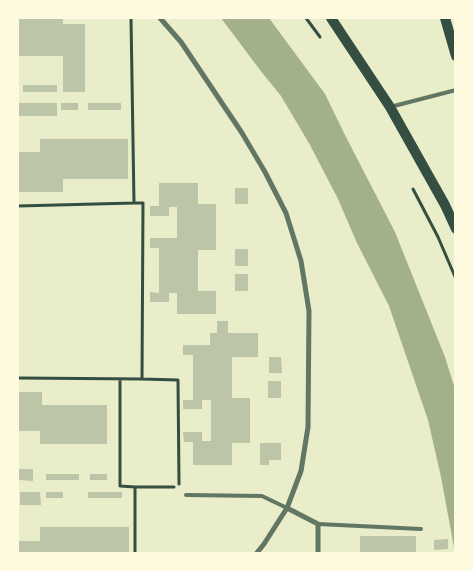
<!DOCTYPE html>
<style>
body{margin:0}
#map{position:relative;width:473px;height:571px;overflow:hidden;background:#e9edc9;font-family:"Public Sans",sans-serif}
canvas{display:block}
.frame{position:absolute;inset:0;border:19px solid #fefae0;pointer-events:none}
</style>
<div id="map">
<canvas width="473" height="571"></canvas>
<div class="frame"></div>
</div>
<script>
const ctx = document.querySelector('canvas').getContext('2d');
ctx.lineJoin = 'round';
function paint(path, color) { ctx.fillStyle = color; ctx.fill(path, 'evenodd'); }
const toPath = rows => new Path2D(rows.map(r => 'M' + r).join(''));
function trace(path, color, width, dash) { ctx.strokeStyle = color; ctx.lineWidth = width; ctx.lineCap = dash ? 'butt' : 'round'; ctx.setLineDash(dash || []); ctx.stroke(path); }
paint(toPath([
 [221,18,269,18,325,94,346,137,395,232,445,357,455,389,455,553,441,477,428,420,389,306,357,243,338,199,310,145,281,96,260,70]
]), '#a3b18a');
paint(toPath([
 [18,18,63,18,63,24,85,24,85,92,63,92,63,56,18,56],
 [23,85,57,85,57,92,23,92],
 [18,103,57,103,57,116,18,116],
 [61,103,78,103,78,110,61,110],
 [88,103,121,103,121,110,88,110],
 [40,139,128,139,128,179,63,179,63,192,18,192,18,152,40,152],
 [159,183,198,183,198,204,216,204,216,250,198,250,198,291,216,291,216,314,177,314,177,293,169,293,169,302,150,302,150,292,159,293,159,248,150,248,150,238,177,238,177,207,169,207,169,216,150,216,150,206,159,206],
 [235,188,248,188,248,204,235,204],
 [235,249,248,249,248,266,235,266],
 [235,274,248,274,248,291,235,291],
 [217,321,228,321,228,333,258,333,258,357,232,357,232,398,250,398,250,443,232,443,232,465,193,465,193,442,184,442,183,432,202,432,202,441,211,441,211,400,202,400,202,409,183,409,183,400,193,400,193,355,183,355,183,345,210,345,210,333,217,333],
 [269,357,281,357,282,373,269,373],
 [268,381,281,381,281,398,268,398],
 [18,392,42,392,42,405,107,405,107,444,40,444,40,431,18,431],
 [260,443,281,443,281,460,269,460,269,465,260,465],
 [19,469,33,469,33,481,19,480],
 [46,474,79,474,79,480,46,480],
 [90,474,107,474,107,480,90,480],
 [20,492,40,492,41,505,20,505],
 [46,492,63,492,63,498,46,498],
 [88,492,122,492,122,498,88,498],
 [40,527,129,527,129,554,18,554,18,541,40,541],
 [360,536,416,536,416,554,360,554],
 [448,539,448,549,434,550,434,540]
]), '#bcc5a7');
trace(toPath([
 [131,18,134,203,143,203,142,379,178,380,179,484],
 [306,18,320,37],
 [413,189,438,237,456,279],
 [18,206,134,203],
 [18,378,142,379],
 [120,379,120,486,135,487,174,487],
 [135,487,135,554]
]), '#344e41', 3);
trace(toPath([
 [390,107,456,90],
 [186,495,262,496,287,508],
 [318,524,421,529]
]), '#617663', 4);
trace(toPath([
 [160,18,181,42,242,133,265,172,286,213,301,261,309,311,308,427,301,471,287,508,264,544,256,554],
 [287,508,318,524,318,554]
]), '#617663', 5);
trace(toPath([
 [331,18,390,107,445,205,456,229],
 [445,18,456,56]
]), '#344e41', 10);
</script>
